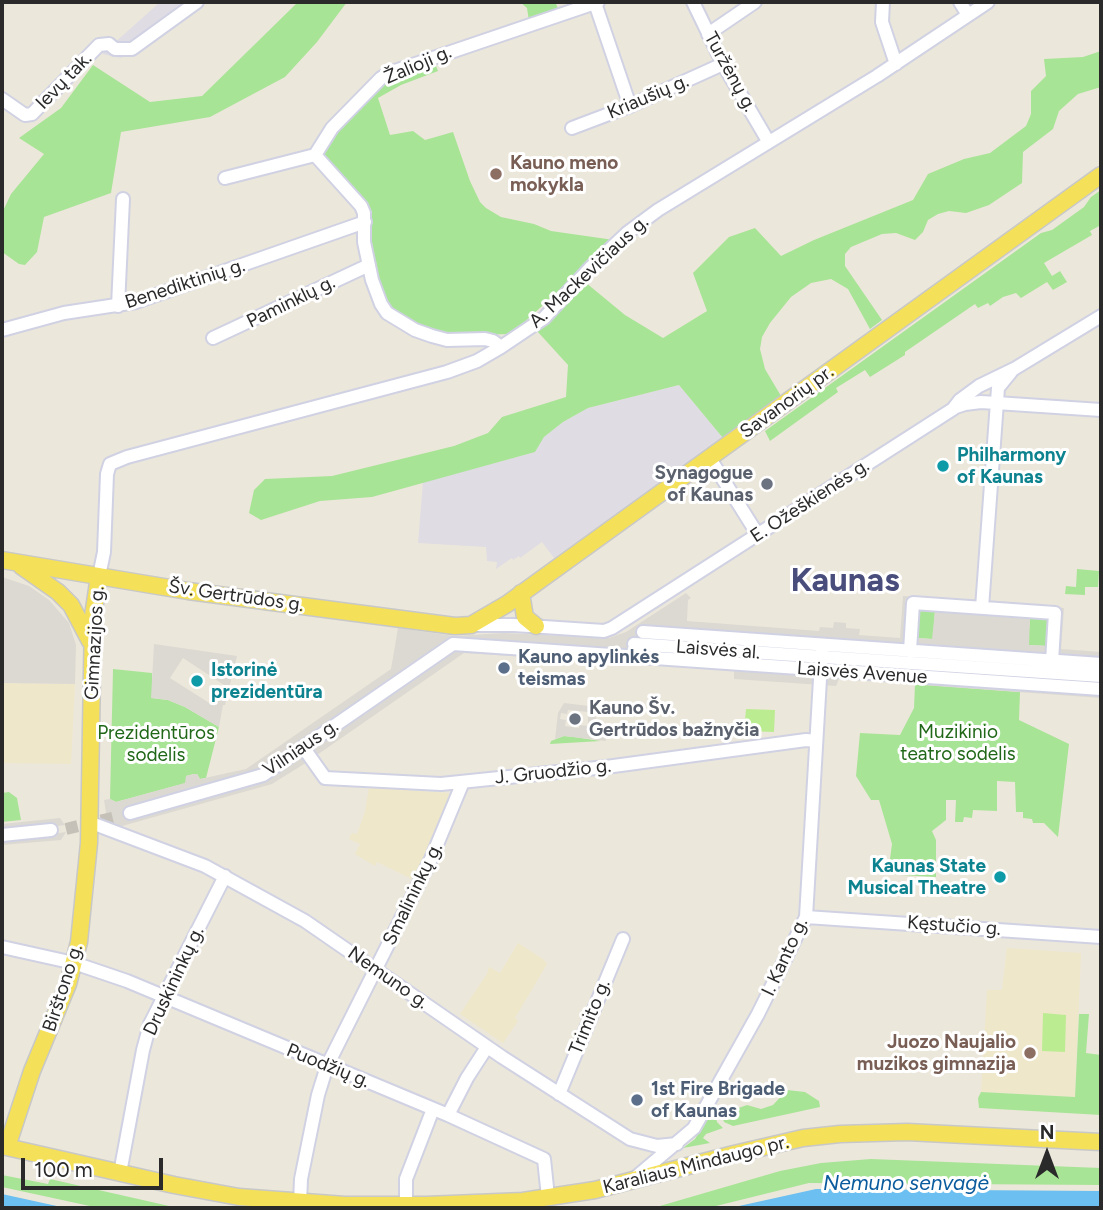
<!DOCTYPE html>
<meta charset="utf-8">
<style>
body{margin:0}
#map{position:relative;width:1103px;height:1210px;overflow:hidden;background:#ece7db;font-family:Figtree,sans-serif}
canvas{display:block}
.frame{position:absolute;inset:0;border:4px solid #2a2a2a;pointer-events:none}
.north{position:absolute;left:1012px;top:1119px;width:70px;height:70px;-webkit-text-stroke:5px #fff;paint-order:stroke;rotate:0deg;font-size:19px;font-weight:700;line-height:28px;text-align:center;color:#2a2a2a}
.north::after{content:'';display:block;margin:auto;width:24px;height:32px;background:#2a2a2a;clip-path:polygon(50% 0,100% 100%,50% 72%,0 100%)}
.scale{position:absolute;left:21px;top:1158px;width:142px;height:32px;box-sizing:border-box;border:4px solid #2a2a2a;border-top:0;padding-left:9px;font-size:21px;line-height:24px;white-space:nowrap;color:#2a2a2a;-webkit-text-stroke:5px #fff;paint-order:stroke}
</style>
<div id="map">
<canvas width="1103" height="1210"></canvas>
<div class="frame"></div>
<div class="north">N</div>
<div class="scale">100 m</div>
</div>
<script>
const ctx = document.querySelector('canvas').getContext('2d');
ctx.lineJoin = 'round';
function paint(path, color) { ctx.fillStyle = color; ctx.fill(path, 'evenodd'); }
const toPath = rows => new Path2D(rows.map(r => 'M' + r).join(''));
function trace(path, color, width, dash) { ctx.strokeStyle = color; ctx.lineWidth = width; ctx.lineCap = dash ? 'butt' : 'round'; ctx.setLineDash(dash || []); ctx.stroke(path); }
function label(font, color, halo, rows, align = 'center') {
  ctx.font = font + ' Figtree,sans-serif'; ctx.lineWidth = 6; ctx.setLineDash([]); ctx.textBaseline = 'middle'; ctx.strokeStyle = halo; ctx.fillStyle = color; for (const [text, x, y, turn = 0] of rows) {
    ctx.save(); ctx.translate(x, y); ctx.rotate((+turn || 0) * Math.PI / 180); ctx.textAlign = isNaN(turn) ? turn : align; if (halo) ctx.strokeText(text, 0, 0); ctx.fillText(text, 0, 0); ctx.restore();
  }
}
paint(toPath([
 [160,2,197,2,121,58,102,54],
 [679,385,723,438,554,558,542,542,520,558,519,556,513,560,512,558,496,569,497,562,487,561,486,547,418,543,423,482,535,452,544,437,563,422,588,408]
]), '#dfdce4');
paint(toPath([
 [2,683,75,684,71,764,2,763],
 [369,787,448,793,451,798,414,880,377,862,375,866,355,854,360,844,349,839,352,833,357,834,365,812],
 [518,943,543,959,547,964,515,1018,518,1021,503,1043,460,1014,487,974,489,967,500,973],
 [1007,948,1081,953,1075,1097,981,1092,987,990,1002,990]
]), '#eee7ca');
paint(toPath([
 [298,2,347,2,317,42,285,77,210,117,121,132,111,193,44,217,37,252,25,265,19,264,2,252,2,213,11,194,44,154,19,138,61,108,93,65,150,102,202,96],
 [520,2,555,2,559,10,529,21,527,8],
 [1101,51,1101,87,1078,94,1059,111,1053,129,1023,152,1022,183,989,205,966,213,949,211,938,214,928,220,923,232,915,240,896,233,882,234,851,247,845,254,845,266,882,320,870,329,848,289,831,279,811,283,791,297,770,323,762,337,760,349,765,369,781,396,723,438,679,385,588,408,563,422,544,437,535,452,372,497,320,501,261,520,249,513,254,490,265,479,332,476,454,446,488,433,502,417,566,397,568,365,537,331,585,282,625,315,663,338,707,311,693,273,729,237,755,228,781,256,814,240,913,200,928,174,964,159,990,153,1026,126,1031,114,1031,91,1046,76,1044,59,1083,57],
 [434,61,438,71,401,85,378,98,390,135,413,131,425,140,453,132,470,181,480,202,486,208,501,217,534,224,551,231,614,240,517,329,508,334,451,336,433,332,394,313,385,300,380,286,372,243,372,212,324,160,321,150,340,126,382,84],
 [1101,190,1101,225,1090,231,1092,235,1044,263,1052,276,1060,271,1067,282,1053,290,1047,282,1021,298,1016,293,1003,297,990,306,988,303,978,308,975,304,905,352,905,355,870,377,865,370,836,388,838,392,770,441,765,431,1041,233,1052,230,1084,207,1091,197],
 [1077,569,1099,571,1098,587,1085,587,1085,595,1065,594,1066,586,1076,587],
 [917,609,935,610,933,639,915,638],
 [1030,617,1050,618,1048,646,1028,645],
 [113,669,152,673,152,698,168,700,185,707,219,727,206,778,200,779,197,774,194,774,186,776,186,783,116,802,110,799],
 [915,684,1020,692,1019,720,1069,744,1058,837,1044,823,1033,823,1032,819,1023,818,1023,812,1016,812,1015,782,997,781,997,811,973,810,972,818,964,817,963,822,955,822,956,800,946,800,946,820,932,831,936,840,936,877,883,874,890,859,892,844,879,800,871,800,856,776,860,733,900,735,914,708],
 [564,736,574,737,601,741,550,744,551,741],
 [9,792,17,798,21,820,2,822,2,793],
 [1079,1014,1089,1014,1086,1053,1101,1055,1101,1115,979,1108,978,1098,981,1092,1075,1097],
 [787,1090,805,1092,819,1101,820,1107,733,1126,724,1122,720,1110,725,1106,733,1110,747,1105,761,1109,773,1105],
 [712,1109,715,1110,717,1122,723,1128,706,1134,703,1138,710,1143,683,1148,695,1139],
 [871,1159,1101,1168,1101,1185,809,1183,708,1208,653,1208,780,1171,821,1163],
 [2,1175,48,1184,50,1179,178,1208,99,1208,2,1187]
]), '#a8e496');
paint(toPath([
 [746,709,775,710,774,732,744,731],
 [1043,1013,1066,1015,1065,1052,1042,1051]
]), '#bcec91');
paint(toPath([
 [2,577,29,586,49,600,69,623,76,645,75,684,2,683],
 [686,593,691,598,688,600,687,621,819,631,820,627,833,628,834,622,846,623,846,628,860,629,859,635,900,638,903,596,998,601,1064,608,1061,649,1101,652,1101,698,839,679,836,686,807,684,734,679,734,670,464,653,304,764,272,784,115,828,107,819,104,800,110,799,116,802,185,783,186,776,194,774,197,774,200,779,246,769,391,669,398,628,454,636,504,633,609,638,626,632],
 [917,609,935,611,932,639,915,638],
 [1030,617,1050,619,1048,646,1029,645],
 [154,644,237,656,225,705,223,705,219,727,185,707,168,700,151,698],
 [183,658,224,685,223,688,225,690,214,706,170,678],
 [589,702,593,703,596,719,600,719,601,726,605,728,606,741,564,736,555,739,558,713,564,703,589,706],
 [568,710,588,712,588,726,579,725,579,728,565,726,566,720,560,719,561,713,567,714],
 [60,818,65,825,51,827,52,834,66,832,61,840,2,845,2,824]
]), '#dcd9d2');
paint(toPath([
 [816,1189,1101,1191,1101,1208,730,1208],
 [2,1194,43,1203,66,1208,2,1208]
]), '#6bbff1');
trace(toPath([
 [66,829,116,817]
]), '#c5c1b8', 12, [12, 6]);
const minor = toPath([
 [693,2,723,64,768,141],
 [883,2,882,22,896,64],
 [960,2,968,15],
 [595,3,630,106],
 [708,34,755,2],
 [2,99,25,115,32,114,99,45,109,44,115,49,132,49,197,2],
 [572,128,630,106,723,64],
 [315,155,361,206,364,213,364,242,372,280,381,304,387,313,415,330,432,336,447,340,485,339,493,341,501,347],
 [225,178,315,155,332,128,381,78,389,73,598,2],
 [118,306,123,199],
 [2,330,64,313,136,302,365,222],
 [213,338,369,265],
 [956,407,965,404,981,402,1101,410],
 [709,457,758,535],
 [99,576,104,552,107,474,110,464,127,457,447,372,477,361,501,347,544,318,591,267,627,233,658,210,877,76,988,2],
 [982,608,998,388,1011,372],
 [471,625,514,625,604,631,612,628,953,409,960,400,979,386,1014,369,1101,316],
 [643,632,1101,664],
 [634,644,1101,676],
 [910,651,913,603,1055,613,1052,661],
 [303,747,325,778,441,784,606,767,806,740,816,741],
 [130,813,263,775,453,644,1101,689],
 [89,822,205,866,305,921,502,1057,630,1139,657,1146,677,1144],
 [2,835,51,830],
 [806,917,1101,937],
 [2,947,74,963,127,981,448,1115,544,1159,548,1197],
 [559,1094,623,939],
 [448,1115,467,1078,487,1047],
 [120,1173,143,1050,150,1024,225,876],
 [636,1177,694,1128,758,1014,806,917,822,645],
 [300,1203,301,1179,318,1095,327,1066,431,859,463,782],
 [406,1205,406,1179,433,1109]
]);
const major = toPath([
 [2,560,188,591,455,626,471,625,507,604,1101,175],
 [21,566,58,592,71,605,90,641],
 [521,593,525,617,536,626],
 [2,1146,174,1185,239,1197,345,1205,426,1205,523,1201,595,1190,734,1154,803,1138,840,1134,907,1132,1101,1142],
 [7,1147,32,1071,68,984,79,942,89,843,93,616,99,576]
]);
trace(minor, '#d0d2e3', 16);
trace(major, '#c8c8c8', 19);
trace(minor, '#fff', 12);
trace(major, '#f4e059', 16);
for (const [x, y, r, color] of [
 [496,174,7,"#8d6e63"],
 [943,466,7,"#0f9aa8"],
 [767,484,7,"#6b7280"],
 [504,668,7,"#5c6f8a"],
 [197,681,7,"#0f9aa8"],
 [575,719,7,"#6b7280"],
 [1000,877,7,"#0f9aa8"],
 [1030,1053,7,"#8d6e63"],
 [637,1100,7,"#5c6f8a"]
]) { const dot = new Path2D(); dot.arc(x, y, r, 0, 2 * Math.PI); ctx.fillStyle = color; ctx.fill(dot); trace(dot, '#fff', 2.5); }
label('19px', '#2a2a2a', '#fff', [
 ["Žalioji g.",418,65,-23],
 ["Turžėnų g.",730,72,61],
 ["Ievų tak.",64,81,-46],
 ["Kriaušių g.",648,97,-23],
 ["A. Mackevičiaus g.",589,272,-43],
 ["Benediktinių g.",185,284,-18],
 ["Paminklų g.",291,302,-26],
 ["Savanorių pr.",787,402,-36],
 ["E. Ožeškienės g.",810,501,-33],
 ["Šv. Gertrūdos g.",236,596,8],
 ["Gimnazijos g.",95,643,-87],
 ["Laisvės al.",718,650,4],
 ["Laisvės Avenue",862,673,4],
 ["Vilniaus g.",301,748,-34],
 ["J. Gruodžio g.",553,772,-6],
 ["Smalininkų g.",413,894,-64],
 ["Kęstučio g.",954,926,4],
 ["I. Kanto g.",785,957,-65],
 ["Nemuno g.",388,978,35],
 ["Druskininkų g.",174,981,-65],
 ["Birštono g.",63,988,-72],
 ["Trimito g.",590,1017,-68],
 ["Puodžių g.",328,1066,22],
 ["Karaliaus Mindaugo pr.",696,1165,-14]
]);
label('bold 19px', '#785e54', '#fff', [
 ["Kauno meno",510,163],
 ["mokykla",510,185],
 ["Juozo Naujalio",1016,1042,"right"],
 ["muzikos gimnazija",1016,1064,"right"]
], 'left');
label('bold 19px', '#0d838f', '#fff', [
 ["Philharmony",957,455],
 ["of Kaunas",957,477],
 ["Istorinė",211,670],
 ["prezidentūra",211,692],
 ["Kaunas State",986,866,"right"],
 ["Musical Theatre",986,888,"right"]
], 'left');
label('bold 19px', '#5b616d', '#fff', [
 ["Synagogue",753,473],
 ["of Kaunas",753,495],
 ["Kauno Šv.",589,708,"left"],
 ["Gertrūdos bažnyčia",589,730,"left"]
], 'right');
label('bold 19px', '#4e5e75', '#fff', [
 ["Kauno apylinkės",518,657],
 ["teismas",518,679],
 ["1st Fire Brigade",651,1089],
 ["of Kaunas",651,1111]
], 'left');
label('19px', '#206818', '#fff', [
 ["Muzikinio",958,732],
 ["teatro sodelis",958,754],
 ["Prezidentūros",156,733],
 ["sodelis",156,755]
]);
label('italic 21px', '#0a5b9d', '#fff', [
 ["Nemuno senvagė",906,1184]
]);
label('bold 33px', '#494d7c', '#fff', [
 ["Kaunas",845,581]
]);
</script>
